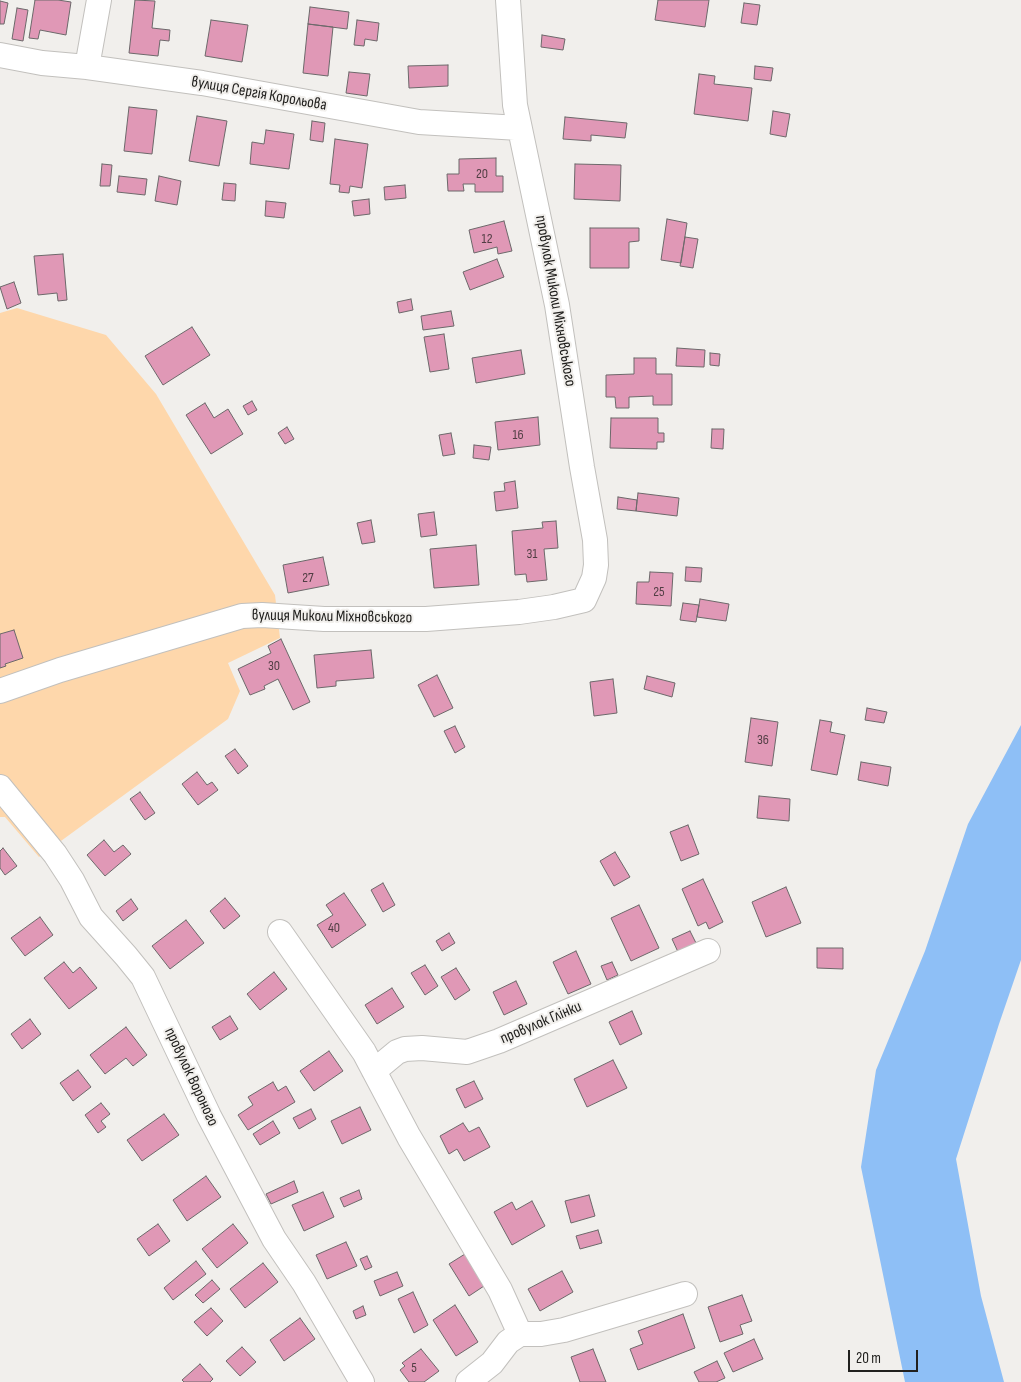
<!DOCTYPE html>
<meta charset="utf-8">
<style>
body{margin:0}
#map{position:relative;width:1021px;height:1382px;overflow:hidden;background:#f1efec;font-family:"Sofia Sans Condensed",sans-serif}
canvas{display:block}
.scale{position:absolute;left:848px;top:1350px;width:70px;height:22px;box-sizing:border-box;border:2px solid #21201e;border-top:0;padding-left:6px;font-size:15px;line-height:18px;white-space:nowrap;color:#21201e;-webkit-text-stroke:4px #f1efec;paint-order:stroke}
</style>
<div id="map">
<canvas width="1021" height="1382"></canvas>
<div class="scale">20 m</div>
</div>
<script>
const ctx = document.querySelector('canvas').getContext('2d');
ctx.lineJoin = 'round';
function paint(path, color) { ctx.fillStyle = color; ctx.fill(path, 'evenodd'); }
const toPath = rows => new Path2D(rows.map(r => 'M' + r).join(''));
function trace(path, color, width, dash) { ctx.strokeStyle = color; ctx.lineWidth = width; ctx.lineCap = dash ? 'butt' : 'round'; ctx.setLineDash(dash || []); ctx.stroke(path); }
function label(font, color, halo, rows, align = 'center') {
  ctx.font = font + ' "Sofia Sans Condensed",sans-serif'; ctx.lineWidth = 4; ctx.setLineDash([]); ctx.textBaseline = 'middle'; ctx.strokeStyle = halo; ctx.fillStyle = color; for (const [text, x, y, turn = 0] of rows) {
    ctx.save(); ctx.translate(x, y); ctx.rotate((+turn || 0) * Math.PI / 180); ctx.textAlign = isNaN(turn) ? turn : align; if (halo) ctx.strokeText(text, 0, 0); ctx.fillText(text, 0, 0); ctx.restore();
  }
}
paint(toPath([
 [17,308,106,335,156,394,275,595,280,638,228,663,240,691,228,719,39,857,5,817,0,817,0,313]
]), '#fed7ab');
paint(toPath([
 [1021,725,1021,960,999,1024,956,1159,981,1296,1004,1382,905,1382,861,1167,876,1070,925,951,968,824]
]), '#8ebff6');
const building = toPath([
 [35,0,58,0,71,2,66,35,40,30,38,39,29,38,35,0],
 [135,0,155,1,152,28,170,30,169,41,160,40,158,56,129,53,135,0],
 [658,0,709,0,705,27,655,20,658,0],
 [0,1,8,3,4,24,0,24,0,1],
 [744,3,760,5,757,25,741,23,744,3],
 [310,7,349,12,347,29,308,24,310,7],
 [17,8,28,10,23,41,12,39,17,8],
 [211,20,248,25,242,62,205,56,211,20],
 [357,20,379,23,377,41,365,39,364,46,354,45,357,20],
 [308,24,333,27,328,76,303,73,308,24],
 [542,35,565,39,563,50,541,47,542,35],
 [448,65,448,86,409,88,408,66,448,65],
 [755,66,773,68,771,81,754,79,755,66],
 [349,72,370,74,367,96,346,93,349,72],
 [699,74,715,76,714,84,752,88,748,121,694,114,699,74],
 [129,107,157,110,152,154,124,151,129,107],
 [773,111,790,114,786,137,770,134,773,111],
 [197,116,227,121,219,166,189,161,197,116],
 [565,117,627,123,625,138,591,135,591,141,563,139,565,117],
 [312,121,325,123,323,142,310,140,312,121],
 [266,130,294,134,289,169,250,164,252,142,264,144,266,130],
 [335,139,368,144,362,188,350,186,349,193,339,192,340,185,330,184,335,139],
 [496,158,496,176,503,176,503,192,475,192,475,184,463,184,464,191,448,191,447,174,459,174,459,159,496,158],
 [102,164,112,165,110,186,100,186,102,164],
 [575,164,621,165,620,201,574,199,575,164],
 [119,176,147,179,145,195,117,192,119,176],
 [159,176,181,181,177,205,155,201,159,176],
 [224,183,236,184,235,201,222,200,224,183],
 [405,185,406,198,385,200,384,187,405,185],
 [369,199,370,214,354,216,352,201,369,199],
 [266,201,286,203,284,218,265,216,266,201],
 [667,219,687,223,681,263,661,260,667,219],
 [504,221,512,251,498,254,497,247,474,253,469,230,504,221],
 [590,228,639,228,639,241,629,242,629,268,590,268,590,228],
 [685,237,698,239,693,268,680,266,685,237],
 [63,254,67,300,58,301,57,293,38,295,34,256,63,254],
 [497,259,504,277,470,290,463,272,497,259],
 [14,282,21,303,7,309,0,287,14,282],
 [411,299,413,310,399,313,397,302,411,299],
 [451,311,454,326,423,330,421,316,451,311],
 [192,327,210,355,163,385,145,356,192,327],
 [444,334,449,369,430,372,424,337,444,334],
 [677,348,705,350,704,367,676,366,677,348],
 [521,350,525,374,476,383,472,358,521,350],
 [710,353,720,354,719,366,710,365,710,353],
 [634,358,656,358,656,374,672,374,672,405,653,405,653,396,629,397,629,408,616,408,615,397,606,397,606,375,634,374,634,358],
 [252,401,257,410,248,415,243,406,252,401],
 [205,403,214,418,228,409,243,434,211,454,186,415,205,403],
 [538,417,540,445,498,450,495,422,538,417],
 [611,418,658,418,658,433,664,433,664,442,657,442,657,449,610,448,611,418],
 [287,427,294,439,285,444,278,433,287,427],
 [712,429,724,429,723,449,711,448,712,429],
 [451,433,455,454,443,456,439,435,451,433],
 [474,445,491,447,489,460,473,458,474,445],
 [515,481,518,508,496,511,494,492,505,491,504,483,515,481],
 [638,493,679,498,677,516,636,511,638,493],
 [618,497,637,500,636,511,617,509,618,497],
 [434,512,437,535,421,537,418,514,434,512],
 [371,520,375,542,362,544,357,523,371,520],
 [556,521,558,548,544,549,547,580,527,582,526,574,515,575,512,531,543,528,542,522,556,521],
 [476,545,479,585,434,588,430,549,476,545],
 [323,557,329,585,288,593,283,565,323,557],
 [686,567,702,568,701,582,685,581,686,567],
 [650,572,673,573,671,606,636,604,637,582,649,582,650,572],
 [700,599,729,604,726,621,697,617,700,599],
 [683,603,699,605,696,622,680,620,683,603],
 [14,630,23,658,5,664,6,666,0,668,0,634,14,630],
 [281,639,310,702,293,710,278,679,264,686,265,689,250,695,238,669,271,653,268,646,281,639],
 [371,650,374,678,336,681,336,686,317,688,314,655,371,650],
 [437,675,453,708,434,717,418,685,437,675],
 [647,676,675,683,672,697,644,689,647,676],
 [613,679,617,713,594,716,590,682,613,679],
 [867,708,887,712,884,723,865,720,867,708],
 [751,718,778,722,772,766,745,762,751,718],
 [820,720,832,722,830,732,845,735,837,775,811,770,820,720],
 [455,726,465,747,455,753,444,731,455,726],
 [235,749,248,766,238,774,225,756,235,749],
 [861,762,891,767,888,786,858,780,861,762],
 [197,772,207,785,212,782,218,790,198,805,182,784,197,772],
 [140,792,155,813,145,820,130,799,140,792],
 [759,796,790,799,789,821,757,818,759,796],
 [688,825,699,854,681,861,670,832,688,825],
 [104,840,114,852,123,845,131,854,105,876,87,855,104,840],
 [3,848,17,866,5,875,0,868,0,851,3,848],
 [615,852,630,877,614,886,600,861,615,852],
 [703,879,723,922,709,929,706,922,698,926,682,889,703,879],
 [383,883,395,905,383,912,371,890,383,883],
 [786,887,801,923,766,937,752,902,786,887],
 [344,893,366,925,332,948,317,925,333,915,326,905,344,893],
 [225,898,240,916,224,929,210,911,225,898],
 [131,899,138,909,123,921,116,911,131,899],
 [639,905,659,948,631,961,611,918,639,905],
 [40,917,53,935,25,956,11,938,40,917],
 [186,920,204,943,170,969,152,946,186,920],
 [690,931,696,943,678,952,672,939,690,931],
 [449,933,455,943,442,951,436,941,449,933],
 [817,948,843,948,843,969,817,968,817,948],
 [576,951,591,984,568,994,553,962,576,951],
 [64,962,73,973,80,967,97,988,69,1009,44,978,64,962],
 [612,962,618,975,607,980,601,966,612,962],
 [425,965,438,986,425,995,411,973,425,965],
 [456,968,470,990,455,1000,441,977,456,968],
 [274,972,287,989,260,1010,247,994,274,972],
 [516,981,527,1004,504,1015,493,992,516,981],
 [392,988,404,1007,377,1024,365,1005,392,988],
 [632,1011,642,1034,620,1045,609,1022,632,1011],
 [230,1016,238,1029,220,1040,212,1027,230,1016],
 [30,1019,41,1034,22,1049,11,1034,30,1019],
 [126,1027,147,1055,133,1066,126,1058,105,1074,90,1055,126,1027],
 [329,1051,343,1071,314,1091,300,1071,329,1051],
 [613,1060,627,1088,587,1107,574,1079,613,1060],
 [78,1070,91,1087,73,1101,60,1083,78,1070],
 [474,1081,483,1099,465,1108,456,1089,474,1081],
 [273,1082,278,1091,286,1086,295,1102,248,1130,238,1115,253,1105,248,1097,273,1082],
 [101,1103,110,1114,101,1121,106,1127,98,1133,85,1115,101,1103],
 [360,1107,371,1130,342,1144,331,1121,360,1107],
 [311,1109,316,1119,299,1129,293,1118,311,1109],
 [164,1114,179,1135,142,1161,127,1140,164,1114],
 [273,1121,280,1133,260,1145,253,1134,273,1121],
 [463,1123,469,1132,479,1127,490,1147,464,1161,457,1149,449,1154,440,1136,463,1123],
 [206,1176,221,1197,187,1221,173,1200,206,1176],
 [294,1181,298,1192,271,1204,266,1194,294,1181],
 [359,1190,362,1199,344,1207,340,1198,359,1190],
 [323,1192,334,1217,304,1231,292,1205,323,1192],
 [589,1195,595,1216,571,1223,565,1201,589,1195],
 [532,1201,545,1226,512,1245,494,1212,512,1202,516,1210,532,1201],
 [158,1224,170,1241,149,1256,137,1239,158,1224],
 [233,1224,248,1243,217,1268,202,1249,233,1224],
 [598,1230,602,1243,580,1249,576,1236,598,1230],
 [346,1242,357,1266,327,1279,316,1255,346,1242],
 [465,1254,484,1286,469,1296,449,1264,465,1254],
 [367,1256,372,1267,365,1270,360,1259,367,1256],
 [196,1261,206,1274,173,1300,164,1288,196,1261],
 [263,1263,278,1282,245,1308,230,1289,263,1263],
 [562,1271,573,1292,540,1311,528,1289,562,1271],
 [397,1272,403,1286,380,1296,374,1281,397,1272],
 [212,1280,220,1289,203,1303,195,1295,212,1280],
 [413,1292,428,1325,414,1333,398,1299,413,1292],
 [742,1295,752,1321,740,1325,743,1334,720,1342,708,1307,742,1295],
 [455,1305,478,1342,456,1356,433,1320,455,1305],
 [363,1306,366,1315,356,1319,353,1311,363,1306],
 [211,1308,223,1321,207,1336,194,1322,211,1308],
 [683,1314,695,1348,638,1370,630,1349,643,1344,638,1331,683,1314],
 [300,1318,315,1339,284,1361,270,1340,300,1318],
 [754,1339,763,1359,733,1372,724,1353,754,1339],
 [242,1347,256,1362,240,1376,226,1361,242,1347],
 [421,1349,439,1371,424,1382,409,1382,400,1370,405,1366,402,1363,421,1349],
 [593,1349,606,1382,580,1382,571,1357,593,1349],
 [717,1361,725,1378,716,1382,699,1382,694,1372,717,1361],
 [200,1364,213,1379,210,1382,184,1382,182,1380,200,1364]
]);
paint(building, '#e098b6');
trace(building, '#6c686a', 1);
const minor = toPath([
 [0,55,42,63,87,67,202,83,419,122,519,128],
 [87,67,99,0],
 [0,691,60,670,242,616,262,615,324,619,426,619,519,612,554,607,584,600,594,578,596,565,595,540,582,467,557,305,515,105,508,0],
 [0,787,55,854,72,880,91,917,126,956,143,977,209,1116,274,1239,304,1283,362,1382],
 [280,932,364,1052,409,1137,500,1290,520,1334],
 [374,1071,397,1052,405,1049,422,1048,467,1052,499,1041,708,951],
 [468,1382,492,1363,508,1342,520,1334,541,1334,564,1330,685,1294]
]);
trace(minor, '#c2c0bd', 26);
trace(minor, '#fff', 24);
label('14px', '#513e44', null, [
 ["20",482,174],
 ["12",487,239],
 ["16",518,435],
 ["31",532,554],
 ["27",308,578],
 ["25",659,592],
 ["30",274,666],
 ["36",763,740],
 ["40",334,928],
 ["5",414,1368]
]);
label('16px', '#21201e', '#f1efec', [
 ["вулиця Сергія Корольова",259,94,10],
 ["провулок Миколи Міхновського",555,301,80],
 ["вулиця Миколи Міхновського",332,617,1],
 ["провулок Глінки",541,1023,-23],
 ["провулок Вороного",191,1077,65]
]);
</script>
